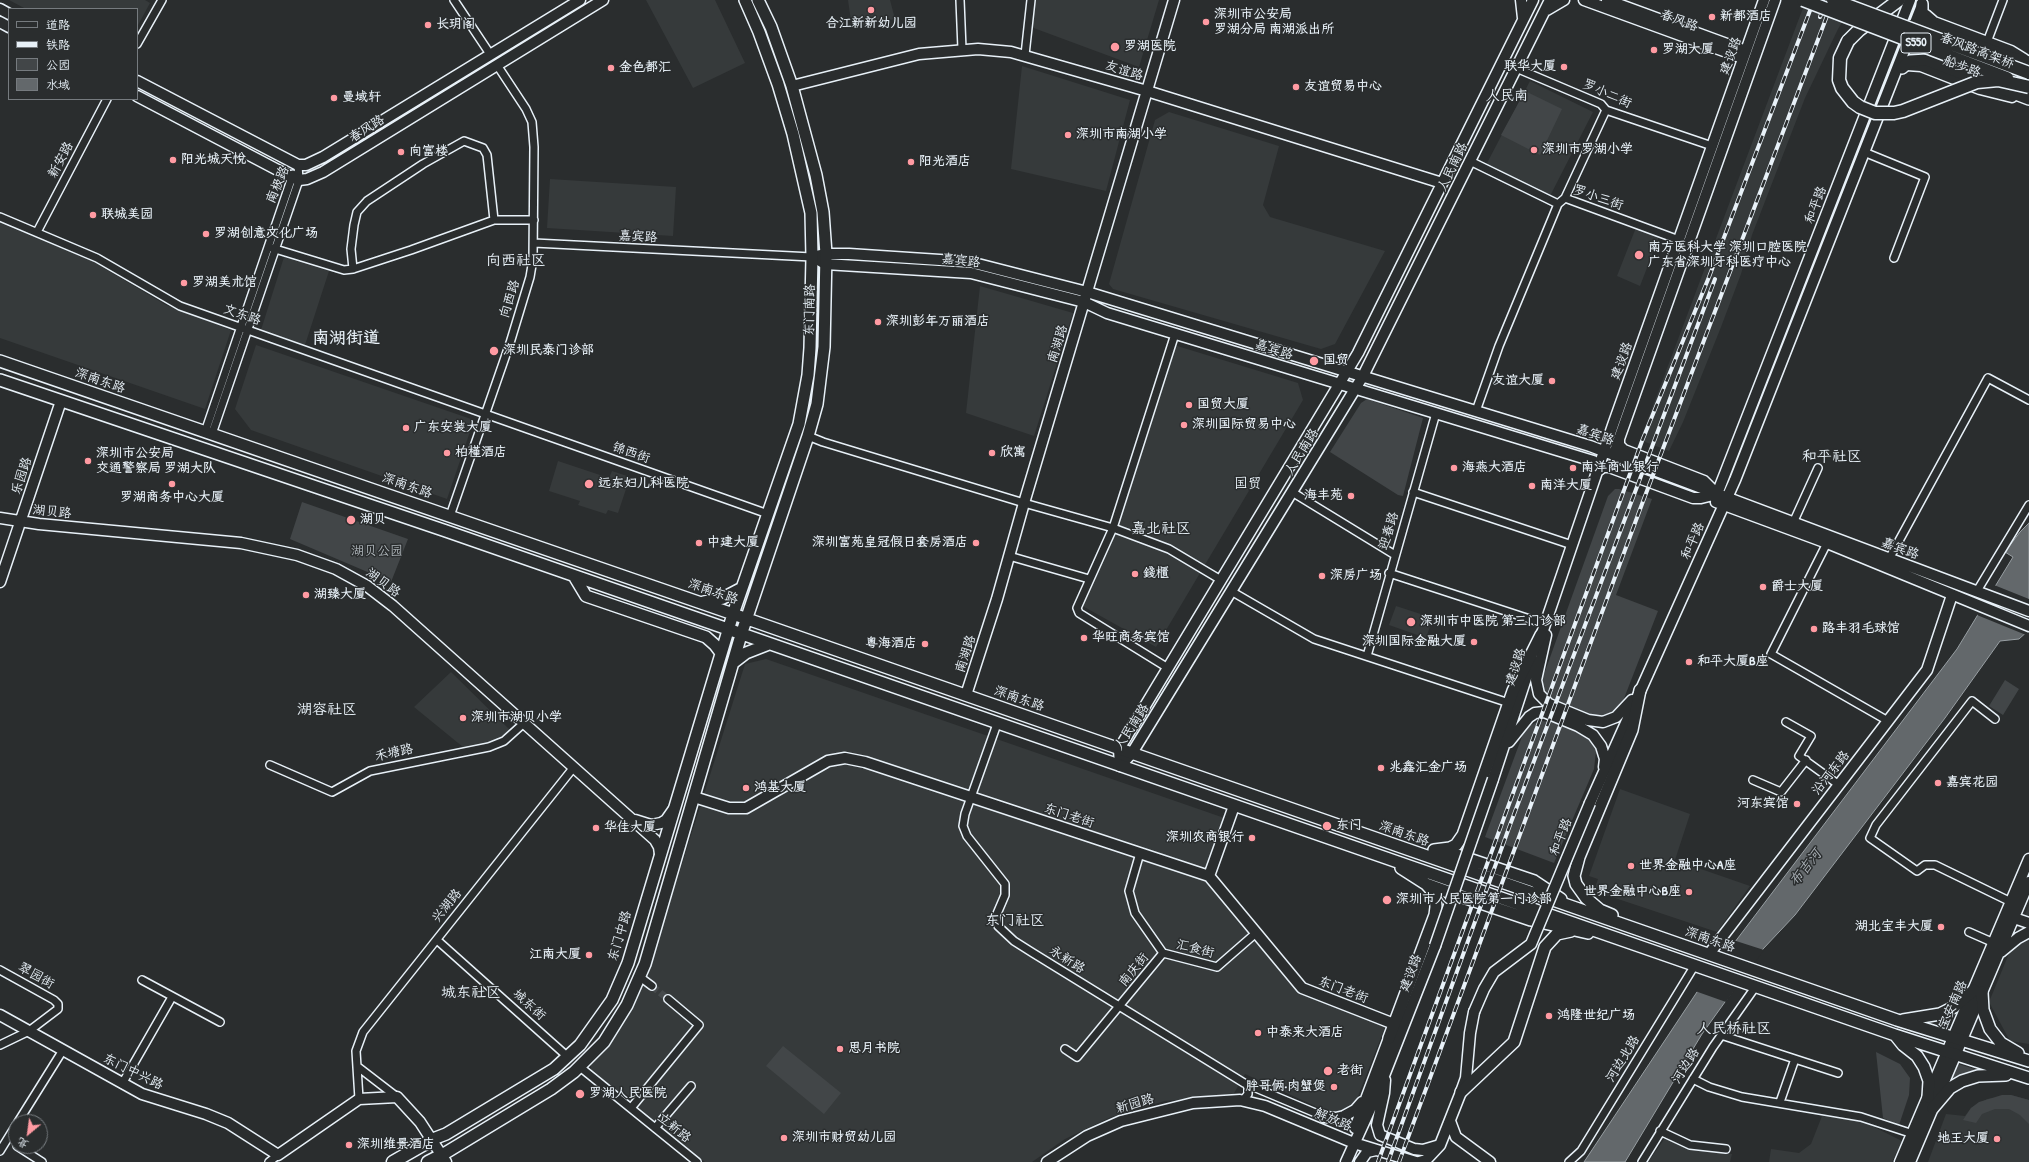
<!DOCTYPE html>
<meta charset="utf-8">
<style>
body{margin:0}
#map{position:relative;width:2029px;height:1162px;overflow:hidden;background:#2a2d2e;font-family:"Patrick Hand","LXGW WenKai TC",sans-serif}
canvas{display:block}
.legend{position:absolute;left:8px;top:8px;width:130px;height:92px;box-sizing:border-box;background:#2a2d2e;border:1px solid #767b7f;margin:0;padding:5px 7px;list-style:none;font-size:12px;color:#e8f1f8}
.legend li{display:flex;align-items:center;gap:8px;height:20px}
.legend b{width:20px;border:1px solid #767b7f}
.north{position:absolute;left:8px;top:1114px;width:40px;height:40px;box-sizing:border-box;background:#2a2d2e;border:1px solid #767b7f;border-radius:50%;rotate:209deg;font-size:11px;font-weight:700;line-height:16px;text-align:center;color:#e8f1f8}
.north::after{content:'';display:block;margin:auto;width:14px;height:18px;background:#ff9aa2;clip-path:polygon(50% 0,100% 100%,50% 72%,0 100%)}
</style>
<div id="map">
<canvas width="2029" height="1162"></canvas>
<ul class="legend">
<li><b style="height:5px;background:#2a2d2e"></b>道路</li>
<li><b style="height:5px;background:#e8f1f8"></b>铁路</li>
<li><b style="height:11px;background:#424648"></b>公园</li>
<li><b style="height:11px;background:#63686b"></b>水域</li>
</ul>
<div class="north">北</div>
</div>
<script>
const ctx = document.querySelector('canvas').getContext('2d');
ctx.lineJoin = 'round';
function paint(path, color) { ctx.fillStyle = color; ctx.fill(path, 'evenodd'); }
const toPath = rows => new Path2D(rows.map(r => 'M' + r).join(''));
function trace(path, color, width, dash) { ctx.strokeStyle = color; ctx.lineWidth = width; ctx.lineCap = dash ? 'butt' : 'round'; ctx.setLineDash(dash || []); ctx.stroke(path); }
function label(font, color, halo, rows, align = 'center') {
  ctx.font = font + ' "Patrick Hand","LXGW WenKai TC",sans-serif'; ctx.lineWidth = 3; ctx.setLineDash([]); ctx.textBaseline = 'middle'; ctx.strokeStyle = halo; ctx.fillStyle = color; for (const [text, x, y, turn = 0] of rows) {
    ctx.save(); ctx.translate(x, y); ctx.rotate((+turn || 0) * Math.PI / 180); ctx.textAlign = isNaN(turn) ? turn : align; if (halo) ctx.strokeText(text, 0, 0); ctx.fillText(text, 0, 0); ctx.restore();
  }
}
paint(toPath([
 [9,0,145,0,150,3,137,27,137,9,26,9],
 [646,0,715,0,745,63,693,88],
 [848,0,890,0,895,19,852,28],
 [1035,0,1159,0,1139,67,1031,27],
 [1806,0,1855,0,1838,29,1805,98,1752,235,1741,274,1721,327,1683,422,1669,451,1640,440],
 [1022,66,1130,100,1106,191,1011,169],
 [1530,81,1593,112,1549,198,1486,165],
 [1169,112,1279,146,1263,205,1270,217,1385,251,1335,344,1321,349,1113,289,1109,284,1155,120],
 [550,179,676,187,673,236,547,228],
 [0,223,92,261,166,305,231,330,205,409,0,338],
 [1637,225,1660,234,1640,286,1617,276],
 [284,257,329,271,305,345,261,330],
 [980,286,1073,313,1034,436,966,413],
 [256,345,474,420,447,499,251,430,235,409],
 [1174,345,1298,383,1303,400,1156,647,1079,604,1120,515],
 [558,461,609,478,612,471,630,477,618,513,608,510,606,514,578,505,580,501,549,491],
 [1396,606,1433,618,1426,638,1389,625],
 [766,659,1233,821,1214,877,1306,985,1389,1017,1353,1109,1339,1117,1245,1074,1233,1095,1165,1101,1111,1117,1065,1139,1032,1162,705,1162,591,1070,591,1064,612,1039,630,1012,647,975,745,664],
 [451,672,510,730,501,737,492,741,463,747,414,707],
 [1620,789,1690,814,1675,860,1750,886,1717,932,1594,891,1598,879,1589,876],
 [2029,905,2029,1044,2010,1041,1989,1002],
 [2011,1095,2029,1100,2029,1162,1928,1162,1946,1114,1965,1116,1971,1108,1987,1099],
 [1822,1116,1862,1121,1902,1141,1892,1162,1769,1162,1771,1149,1799,1153,1811,1144],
 [1665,1138,1685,1148,1732,1154,1730,1162,1648,1162]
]), '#363a3b');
paint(toPath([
 [1525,91,1562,109,1540,155,1501,135],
 [1367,399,1423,418,1403,496,1398,495,1330,452,1361,403],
 [1615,489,1619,489,1652,499,1616,595,1658,611,1623,701,1616,709,1606,716,1598,718,1548,698,1543,693,1542,686,1543,677,1608,496],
 [302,502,408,539,391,582,290,539],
 [2005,680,2019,689,2003,715,1989,706],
 [1540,721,1552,722,1580,732,1590,740,1596,751,1594,769,1554,863,1485,837,1524,731,1531,725],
 [783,1046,841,1093,824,1114,766,1066],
 [1876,1052,1900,1064,1910,1078,1909,1095,1899,1125,1883,1118],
 [1958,1064,1988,1073,1948,1086],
 [2002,1095,2011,1095,2029,1100,2029,1124,2020,1115,2009,1109,1995,1109,1982,1114,1976,1123,1963,1120,1971,1108,1979,1102]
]), '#424648');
const water = toPath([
 [2029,523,2029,630,2019,639,2000,641,1945,718,1795,915,1763,949,1702,1034,1625,1162,1584,1162,1697,992,1957,649,2013,557,2005,552,2020,532,2029,523]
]);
paint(water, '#63686b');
trace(water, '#989fa3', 1);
paint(toPath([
 [1994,585,2029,599,2029,632,2026,635,1977,615],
 [1733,940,1764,950,1726,1002,1695,991]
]), '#2a2d2e');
trace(toPath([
 [652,986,668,999]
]), '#464a4c', 7, [7, 3.5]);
const street = toPath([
 [454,0,490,54],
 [960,0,962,49],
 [1987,42,2003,0],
 [137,44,162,0],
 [1025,55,1031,0],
 [1516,68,1601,104,1606,110,1712,146],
 [1864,152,1925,177,1894,258],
 [1470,161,1558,204],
 [1565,198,1679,240],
 [0,217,97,258,180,306,768,514],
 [37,232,107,99],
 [534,243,812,257],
 [272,248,344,270,353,269,411,250,494,220,534,220],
 [353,269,351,249,354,225,357,212,367,201,423,164,464,141,483,148,487,155,494,220],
 [1476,411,1499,346,1558,204,1565,198,1606,110],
 [205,432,293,174],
 [212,434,299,180,298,165],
 [808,436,823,442,1024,503,1113,528,1169,549,1221,580],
 [1292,492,1395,555],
 [1413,492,1572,545],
 [450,516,510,343,530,277,533,259,534,147,532,122,526,109,497,65],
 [1793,523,1818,468],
 [1827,543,1771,654,1888,721],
 [1009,556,1089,579],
 [1889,559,1988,378,2029,400],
 [1389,573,1545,624],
 [1231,591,1314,639,1509,703],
 [1977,591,2029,505],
 [1367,656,1436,413],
 [1168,668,1079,613,1077,608,1113,528,1175,334],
 [1995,719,1972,701,1876,825,1870,838,1917,871,1925,865,1935,865,2011,902],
 [1786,722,1811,736,1799,756,1839,785],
 [997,724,965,814,963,826,967,836,1005,884,1005,895,996,916,998,926,1014,941,1033,953,1244,1083,1325,1117],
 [270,765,332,792,370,771,489,747,504,741,524,723],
 [1753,780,1781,792,1806,760],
 [1140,853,1129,891,1135,913,1163,953],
 [1969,932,1994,943],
 [437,940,568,1057],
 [1163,953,1217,967,1256,933],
 [0,970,54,1000,58,1004,58,1009,29,1031,0,1045],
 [640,977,652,986],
 [142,980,220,1022],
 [1721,1035,1838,1073],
 [1065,1049,1077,1057,1163,953],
 [358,1067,397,1097],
 [580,1067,697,1162],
 [1693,1079,1709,1087,1742,1097,1861,1117,1913,1134],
 [122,1084,172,997],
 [359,1099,356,1051,363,1032,574,767],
 [1240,1100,1244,1099,1248,1094,1248,1087,1246,1084],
 [1780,1102,1795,1059],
 [631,1108,699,1025,668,999],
 [18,1122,63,1050],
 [655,1128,691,1086],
 [1660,1131,1690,1145,1726,1149],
 [17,1146,42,1162],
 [0,1151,16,1125],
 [269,1162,278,1155],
 [1569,1162,1581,1151,1695,965],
 [1642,1162,1713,1047,1756,986]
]);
const secondary = toPath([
 [1521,0,1523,18],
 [1584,0,1743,58],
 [1607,0,1746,51],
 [1910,0,1717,494,1716,502,1827,543,2029,626],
 [0,9,9,14],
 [1547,10,1564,0],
 [1926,15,1934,22,2011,51,2024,59],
 [0,22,9,27],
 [1907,65,1921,66,1980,89,2012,97],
 [137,81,298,165,306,165,323,157,580,0],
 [792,86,919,54,978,49,1011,52,1147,91,1442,183],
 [137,96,291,177,299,180,307,179,323,172,603,0],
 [812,257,826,254,849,254,970,262,1087,292,1590,446,2029,611],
 [820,261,825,264,971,273,1084,302,1107,313,1593,461,1598,465,1599,470],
 [1619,439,1619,445,1624,450,1704,481,1715,492],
 [1618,457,1615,451,1619,439,1775,0],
 [1599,470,1603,467,1609,467,1693,498,1701,498,1717,494],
 [0,518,39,524,241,543,297,555,336,569,367,586,393,606,655,840,659,847,660,854],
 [0,582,61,401],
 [1546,635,1536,680,1539,694,1549,704,1588,720,1603,722,1616,717,1632,700],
 [1539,642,1613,425,1764,0],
 [966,695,997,599,1024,503,1174,0],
 [1509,742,1529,717,1535,713,1544,712,1578,726,1593,735,1601,746,1605,759,1604,767],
 [1120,766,1132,753,1363,376,1550,0],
 [1120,766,1119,749,1358,353,1533,0],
 [1493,779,1532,660],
 [694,797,729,808,746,808,828,761,845,758,865,762,1209,876,1302,988,1394,1024],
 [1590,803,1735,480,1922,5],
 [635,820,651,825,661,823,666,820,673,810],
 [1209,876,1234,806],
 [2014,918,2029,923],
 [2001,952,2018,938,2029,932],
 [1709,954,1927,670,1952,595],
 [0,1015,142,1094,206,1114,228,1123,278,1155,359,1099,397,1097,420,1122,446,1162],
 [1385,1080,1384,1093,1377,1125,1380,1135,1414,1149,1423,1150,1440,1145],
 [1325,1117,1336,1118,1344,1116,1355,1110,1362,1102],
 [1450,1121,1456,1137,1490,1162],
 [1355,1128,1389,1038],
 [1047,1162,1087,1136,1121,1121,1193,1103,1240,1100,1265,1106,1354,1143,1416,1162],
 [1346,1162,1376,1096,1435,946],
 [1360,1162,1367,1152,1376,1150],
 [1419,1162,1426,1160,1440,1145,1461,1092,1466,1078,1470,1033,1474,1012],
 [1900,1162,2029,859],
 [1910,1162,2029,882]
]);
const primary = toPath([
 [1922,4,1922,16,1925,21,1933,27],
 [1902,28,1914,25,1926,26,2009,57,2029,62],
 [1902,68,1910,61,1927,60,2029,99],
 [0,361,733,614,1897,1020,2029,1061],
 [0,380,446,531,1895,1035,2029,1078],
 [574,576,586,596,706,637,715,645,721,653],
 [704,602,723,598,742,588],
 [733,663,746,653,769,644],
 [1434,850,1450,848,1456,845,1463,835,1513,691,1541,635],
 [1440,851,1454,854,1534,881,1561,899],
 [1401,868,1426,884,1451,893,1531,920,1588,933],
 [1612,915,1600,910,1586,898,1576,884,1574,876,1579,857,1632,730,1640,690],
 [1982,992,1983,1010,1990,1029,2001,1043,2018,1053],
 [1903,1020,1940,1014,1954,1007,1974,990],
 [1895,1035,1903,1045,1917,1056,1924,1067,1929,1081,1928,1097],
 [1389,1038,1435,915,1436,907,1435,894,1426,884],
 [1461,1092,1514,1042,1545,947,1557,934,1571,931],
 [1933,1108,1950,1088,1962,1081,1978,1076,2006,1075],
 [433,1139,446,1134,554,1069,580,1045,612,1000,628,963,733,614,799,424,808,375,810,348,812,257,811,213,793,134,778,84,759,32,745,0],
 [442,1155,551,1089,574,1072,604,1042,627,1005,645,964,741,635,808,436,817,404,824,347,826,254,823,212,816,175,792,86,771,27,758,0]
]);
const highway = toPath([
 [1848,41,1859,30,1899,0],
 [393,1162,433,1139],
 [428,1162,442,1155]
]);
trace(street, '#e8f1f8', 10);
trace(secondary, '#e8f1f8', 13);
trace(primary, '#e8f1f8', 14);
trace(highway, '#e8f1f8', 15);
trace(street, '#2a2d2e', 7);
trace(secondary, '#2a2d2e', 10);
trace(primary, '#2a2d2e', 11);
trace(highway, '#2a2d2e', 12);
const rail = toPath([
 [1820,17,1826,0],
 [1378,1162,1642,441,1709,277,1814,0],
 [1388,1162,1510,825,1715,279],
 [1399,1162,1642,504,1833,0]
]);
trace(rail, '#e8f1f8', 4);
trace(rail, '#2a2d2e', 2.5, [8]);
const secondaryBridge = toPath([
 [1435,946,1493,779],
 [1474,1012,1484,989,1494,972,1531,944,1590,803]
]);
const highwayBridge = toPath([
 [1803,0,2007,78],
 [1833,0,2029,73],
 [1848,41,1840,58,1839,80,1842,88,1853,102,1860,107,1875,113,1894,113,1903,111,1977,82,1998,80,2029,87]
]);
trace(secondaryBridge, '#e8f1f8', 13, []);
trace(highwayBridge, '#e8f1f8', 15, []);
trace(secondaryBridge, '#2a2d2e', 10);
trace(highwayBridge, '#2a2d2e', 12);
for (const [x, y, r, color] of [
 [871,10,4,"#ff9aa2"],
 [1712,17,4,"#ff9aa2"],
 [1206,22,4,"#ff9aa2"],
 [428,25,4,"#ff9aa2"],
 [1115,47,5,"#ff9aa2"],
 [1654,50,4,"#ff9aa2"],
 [1564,67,4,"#ff9aa2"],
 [611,68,4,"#ff9aa2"],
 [1296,87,4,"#ff9aa2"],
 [334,98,4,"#ff9aa2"],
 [1068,135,4,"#ff9aa2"],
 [1534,150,4,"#ff9aa2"],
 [401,152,4,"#ff9aa2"],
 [173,160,4,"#ff9aa2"],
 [911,162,4,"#ff9aa2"],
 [93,215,4,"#ff9aa2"],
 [206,234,4,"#ff9aa2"],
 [1639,255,5,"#ff9aa2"],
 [184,283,4,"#ff9aa2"],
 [878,322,4,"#ff9aa2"],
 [494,351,5,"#ff9aa2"],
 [1314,361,5,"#ff9aa2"],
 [1552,381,4,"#ff9aa2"],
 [1189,405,4,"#ff9aa2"],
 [1184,425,4,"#ff9aa2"],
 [406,428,4,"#ff9aa2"],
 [447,453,4,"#ff9aa2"],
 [992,453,4,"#ff9aa2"],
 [88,461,4,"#ff9aa2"],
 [1454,468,4,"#ff9aa2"],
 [1573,468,4,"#ff9aa2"],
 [172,484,4,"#ff9aa2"],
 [589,484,5,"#ff9aa2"],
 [1532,486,4,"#ff9aa2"],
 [1351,496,4,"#ff9aa2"],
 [351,520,5,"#ff9aa2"],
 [699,543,4,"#ff9aa2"],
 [976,543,4,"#ff9aa2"],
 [1135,574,4,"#ff9aa2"],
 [1322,576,4,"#ff9aa2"],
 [1763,587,4,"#ff9aa2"],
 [306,595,4,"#ff9aa2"],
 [1411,622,5,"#ff9aa2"],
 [1814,629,4,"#ff9aa2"],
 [1084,638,4,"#ff9aa2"],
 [1474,642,4,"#ff9aa2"],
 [925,644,4,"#ff9aa2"],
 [1689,662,4,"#ff9aa2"],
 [463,718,4,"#ff9aa2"],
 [1381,768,4,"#ff9aa2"],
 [1938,783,4,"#ff9aa2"],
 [746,788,4,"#ff9aa2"],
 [1797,804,4,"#ff9aa2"],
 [1327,826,5,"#ff9aa2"],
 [596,828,4,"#ff9aa2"],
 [1252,838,4,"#ff9aa2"],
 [1631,866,4,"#ff9aa2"],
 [1689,892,4,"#ff9aa2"],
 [1387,900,5,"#ff9aa2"],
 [1941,927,4,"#ff9aa2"],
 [589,955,4,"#ff9aa2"],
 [1549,1016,4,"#ff9aa2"],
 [1258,1033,4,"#ff9aa2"],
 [840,1049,4,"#ff9aa2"],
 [1328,1071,5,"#ff9aa2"],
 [1334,1087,4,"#ff9aa2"],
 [580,1094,5,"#ff9aa2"],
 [784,1138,4,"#ff9aa2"],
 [1997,1139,4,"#ff9aa2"],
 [349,1145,4,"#ff9aa2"]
]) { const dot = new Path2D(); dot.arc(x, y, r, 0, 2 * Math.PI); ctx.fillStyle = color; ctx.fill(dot); trace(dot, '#2a2d2e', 1.5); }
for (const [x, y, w] of [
 [1916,43,30]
]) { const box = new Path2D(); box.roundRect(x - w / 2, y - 10, w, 20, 3); ctx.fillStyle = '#2a2d2e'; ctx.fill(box); trace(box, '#e8f1f8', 1); }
label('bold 12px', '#e8f1f8', null, [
 ["S550",1916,43]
]);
label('bold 13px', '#e8f1f8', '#2a2d2e', [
 ["深圳市公安局",1214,15],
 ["罗湖分局 南湖派出所",1214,30],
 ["新都酒店",1720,17],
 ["合江新新幼儿园",871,24,"center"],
 ["长玥阁",436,25],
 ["罗湖医院",1124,47],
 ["罗湖大厦",1662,50],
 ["联华大厦",1556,67,"right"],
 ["金色都汇",619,68],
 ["友谊贸易中心",1304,87],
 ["曼域轩",342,98],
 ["深圳市南湖小学",1076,135],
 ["深圳市罗湖小学",1542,150],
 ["向富楼",409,152],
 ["阳光城天悦",181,160],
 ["阳光酒店",919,162],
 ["联城美园",101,215],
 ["罗湖创意文化广场",214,234],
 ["南方医科大学 深圳口腔医院",1648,248],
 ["广东省深圳牙科医疗中心",1648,263],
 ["罗湖美术馆",192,283],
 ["深圳彭年万丽酒店",886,322],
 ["深圳民泰门诊部",503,351],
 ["国贸",1323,361],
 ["友谊大厦",1544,381,"right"],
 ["国贸大厦",1197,405],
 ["深圳国际贸易中心",1192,425],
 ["广东安装大厦",414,428],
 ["柏槿酒店",455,453],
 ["欣寓",1000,453],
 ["深圳市公安局",96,454],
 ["交通警察局 罗湖大队",96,469],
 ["海燕大酒店",1462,468],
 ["南洋商业银行",1581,468],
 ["远东妇儿科医院",598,484],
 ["南洋大厦",1540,486],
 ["海丰苑",1343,496,"right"],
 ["罗湖商务中心大厦",172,498,"center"],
 ["湖贝",360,520],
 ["中建大厦",707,543],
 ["深圳富苑皇冠假日套房酒店",968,543,"right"],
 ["錢櫃",1143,574],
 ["深房广场",1330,576],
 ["爵士大厦",1771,587],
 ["湖臻大厦",314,595],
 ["深圳市中医院 第三门诊部",1420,622],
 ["路丰羽毛球馆",1822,629],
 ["华旺商务宾馆",1092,638],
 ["深圳国际金融大厦",1466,642,"right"],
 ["粤海酒店",917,644,"right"],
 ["和平大厦B座",1697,662],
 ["深圳市湖贝小学",471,718],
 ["兆鑫汇金广场",1389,768],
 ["嘉宾花园",1946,783],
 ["鸿基大厦",754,788],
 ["河东宾馆",1789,804,"right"],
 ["东门",1336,826],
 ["华佳大厦",604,828],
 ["深圳农商银行",1244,838,"right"],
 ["世界金融中心A座",1639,866],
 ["世界金融中心B座",1681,892,"right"],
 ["深圳市人民医院第一门诊部",1396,900],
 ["湖北宝丰大厦",1933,927,"right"],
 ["江南大厦",581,955,"right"],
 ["鸿隆世纪广场",1557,1016],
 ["中泰来大酒店",1266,1033],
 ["思月书院",848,1049],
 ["老街",1337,1071],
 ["胖哥俩·肉蟹煲",1326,1087,"right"],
 ["罗湖人民医院",589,1094],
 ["深圳市财贸幼儿园",792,1138],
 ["地王大厦",1989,1139,"right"],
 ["深圳维景酒店",357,1145]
], 'left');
label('13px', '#e8f1f8', '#2a2d2e', [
 ["春风路",1679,21,20],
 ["春风路高架桥",1977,51,21],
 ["建设路",1731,56,-70],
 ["船步路",1962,67,21],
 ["友谊路",1124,71,17],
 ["罗小二街",1607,94,24],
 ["春风路",367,129,-32],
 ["新安路",61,160,-62],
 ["人民南路",1453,167,-64],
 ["南极路",278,185,-67],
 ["罗小三街",1598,198,19],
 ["和平路",1816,205,-69],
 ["嘉宾路",638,237,3],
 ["嘉宾路",961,261,6],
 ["向西路",510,299,-73],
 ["东门南路",810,310,-89],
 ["文东路",242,315,19],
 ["南湖路",1058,344,-73],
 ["嘉宾路",1274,350,17],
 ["建设路",1622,361,-70],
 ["深南东路",100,381,19],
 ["嘉宾路",1595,435,19],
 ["人民南路",1302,452,-58],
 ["锦西街",631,453,19],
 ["乐园路",22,476,-72],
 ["深南东路",407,486,19],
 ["湖贝路",52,512,6],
 ["迎春路",1389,531,-73],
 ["和平路",1693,541,-66],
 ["嘉宾路",1900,549,20],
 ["湖贝路",383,583,36],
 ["深南东路",713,592,19],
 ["南湖路",966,654,-72],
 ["建设路",1516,667,-72],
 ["深南东路",1019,699,19],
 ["人民南路",1132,727,-57],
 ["禾塘路",394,753,-12],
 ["沿河东路",1831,773,-52],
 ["东门老街",1069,816,18],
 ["深南东路",1404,834,19],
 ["和平路",1561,837,-68],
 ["兴湖路",447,906,-51],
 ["东门中路",620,936,-73],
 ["深南东路",1710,940,19],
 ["汇食街",1195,949,14],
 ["永新路",1067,960,32],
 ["南庆街",1134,970,-51],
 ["建设路",1411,973,-69],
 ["翠园街",36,976,29],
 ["东门老街",1343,990,21],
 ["城东街",529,1005,42],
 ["宝安南路",1953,1005,-66],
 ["河边北路",1623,1059,-59],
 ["河边路",1686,1066,-58],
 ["东门中兴路",133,1072,26],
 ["新园路",1135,1104,-16],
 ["解放路",1333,1120,23],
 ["立新路",674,1128,39]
]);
label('13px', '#aeb5ba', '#2a2d2e', [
 ["湖贝公园",377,552]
]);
label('14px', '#e8f1f8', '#2a2d2e', [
 ["人民南",1507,96],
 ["国贸",1248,484]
]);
label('italic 14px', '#acb3b9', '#2a2d2e', [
 ["布吉河",1806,868,-52]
]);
label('15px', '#e8f1f8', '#2a2d2e', [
 ["向西社区",516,261],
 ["和平社区",1832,457],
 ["嘉北社区",1161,529],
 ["湖容社区",327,710],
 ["东门社区",1015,921],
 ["城东社区",471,993],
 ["人民桥社区",1734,1029]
]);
label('bold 17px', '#e8f1f8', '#2a2d2e', [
 ["南湖街道",346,338]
]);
</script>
